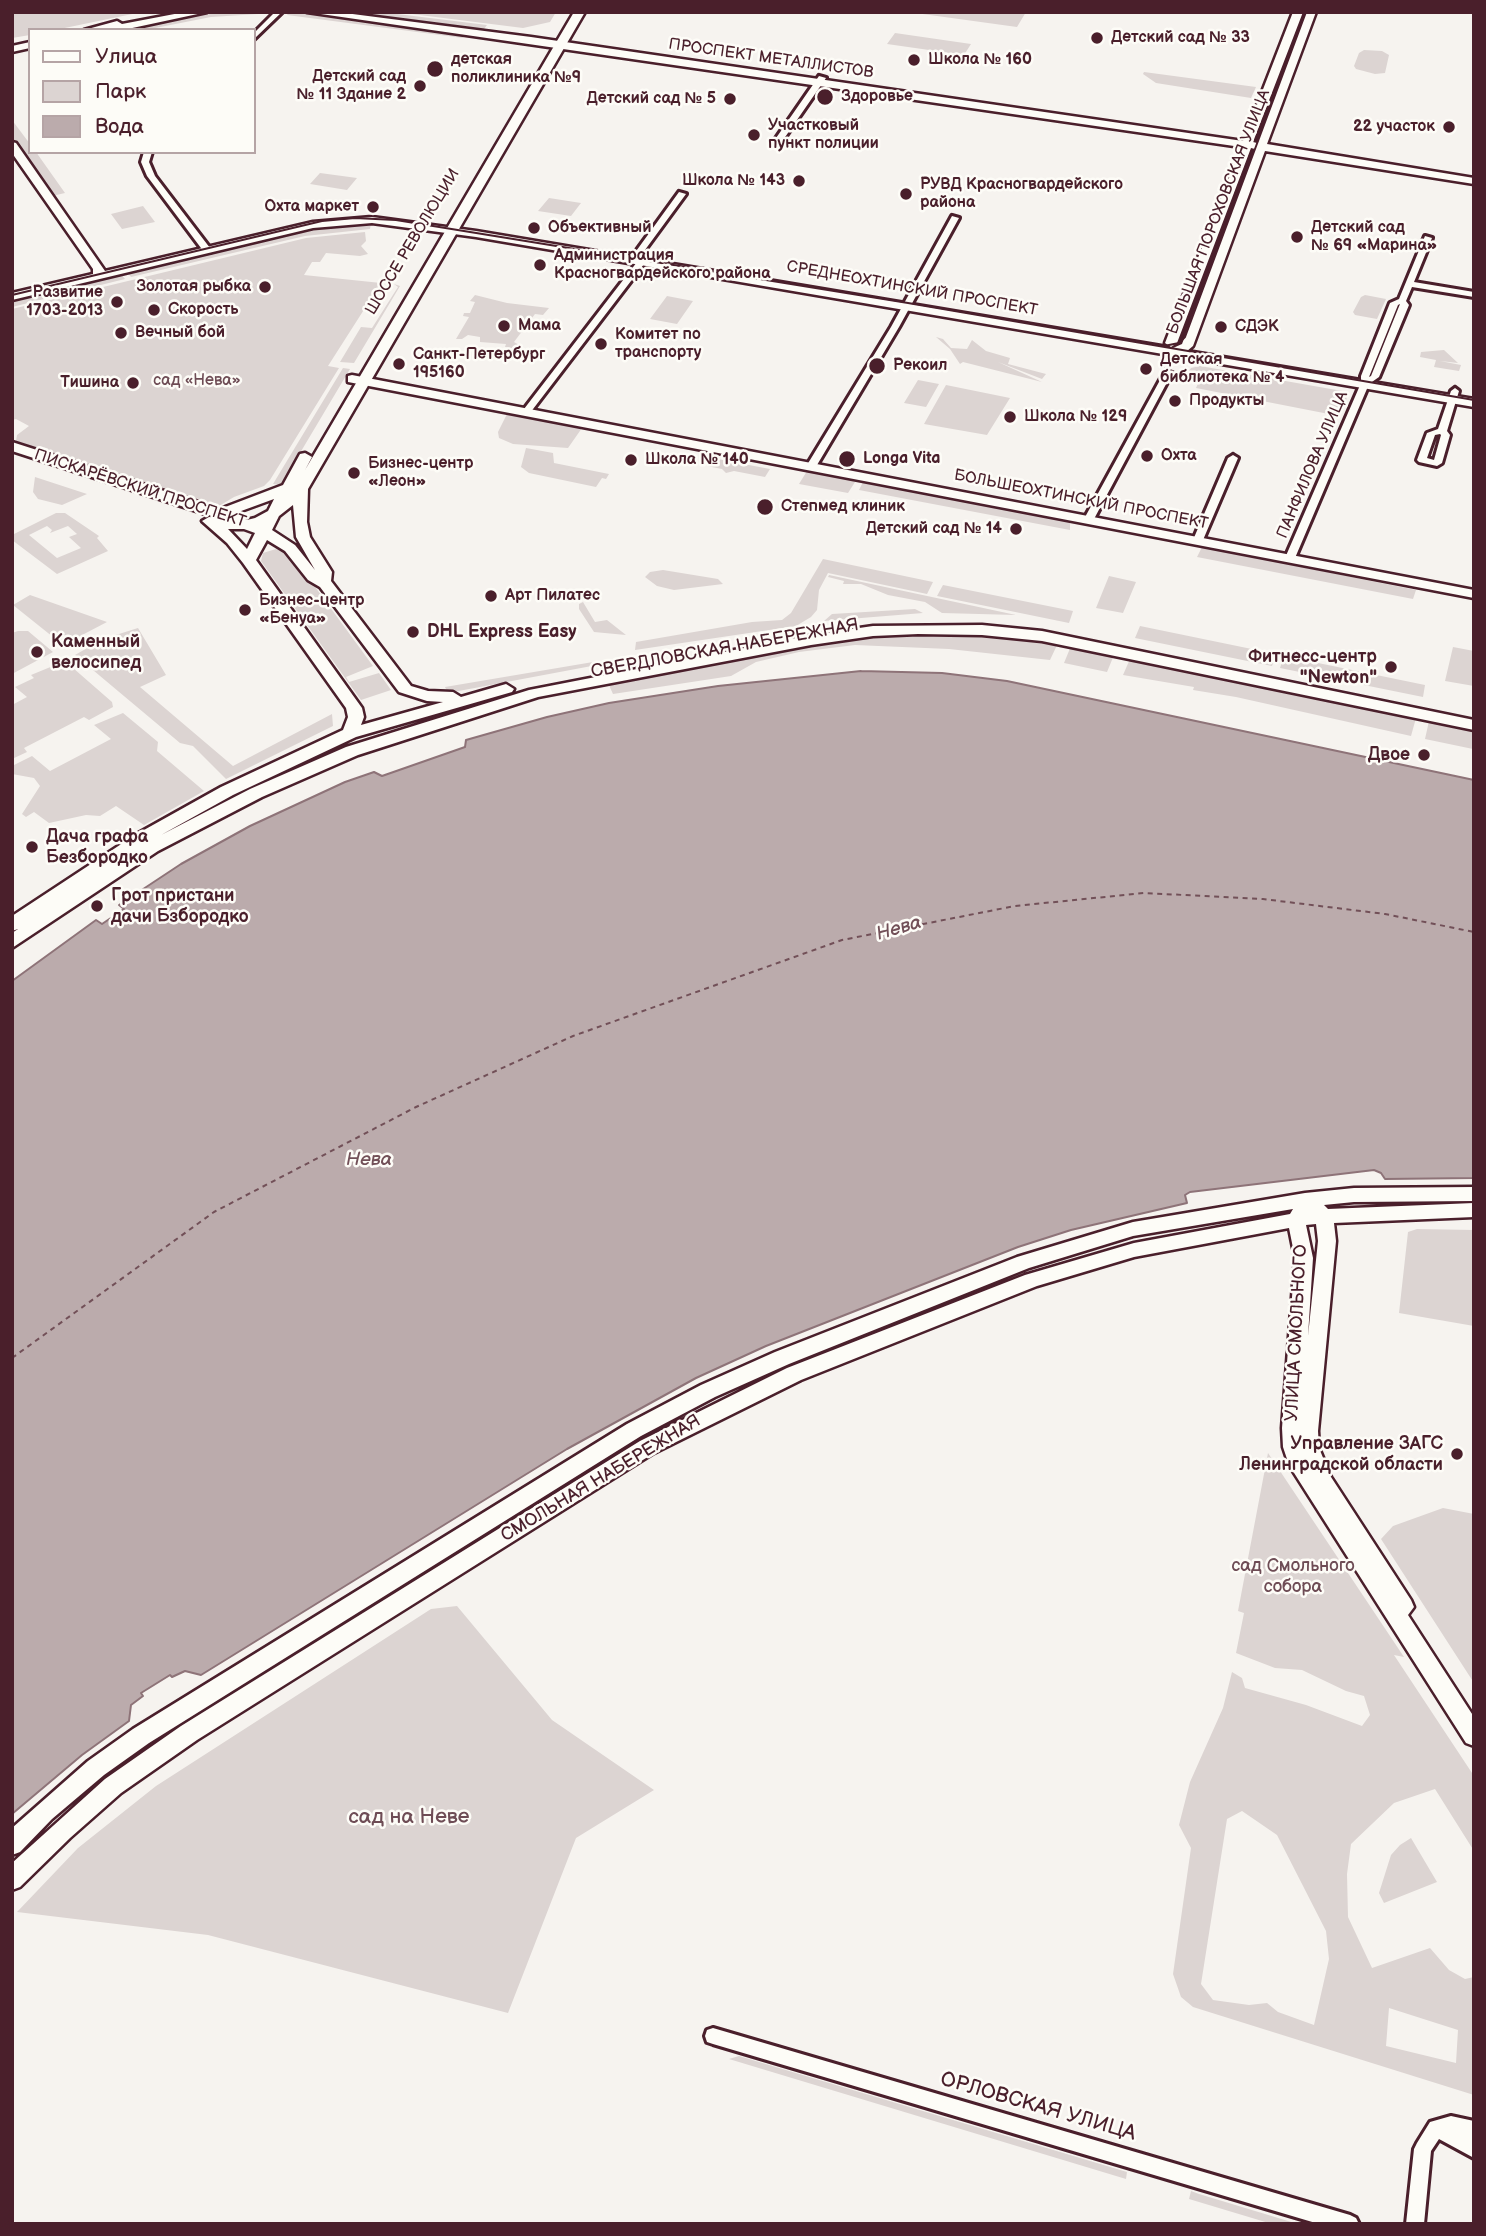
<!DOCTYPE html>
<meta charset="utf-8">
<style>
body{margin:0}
#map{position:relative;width:1486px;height:2236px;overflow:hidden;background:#f6f3ef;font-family:"Balsamiq Sans",sans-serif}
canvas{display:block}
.frame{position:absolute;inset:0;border:14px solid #4a1f2b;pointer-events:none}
.legend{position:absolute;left:28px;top:28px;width:228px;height:126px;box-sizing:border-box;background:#fdfcf7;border:2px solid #b5a4a5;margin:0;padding:9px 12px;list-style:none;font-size:21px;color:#4a1f2b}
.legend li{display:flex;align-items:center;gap:14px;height:35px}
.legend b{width:35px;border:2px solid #b5a4a5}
</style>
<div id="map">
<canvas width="1486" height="2236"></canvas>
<div class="frame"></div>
<ul class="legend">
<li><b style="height:9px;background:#fdfcf7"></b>Улица</li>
<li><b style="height:19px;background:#dcd4d2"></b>Парк</li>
<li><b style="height:19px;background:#bbabac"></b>Вода</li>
</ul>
</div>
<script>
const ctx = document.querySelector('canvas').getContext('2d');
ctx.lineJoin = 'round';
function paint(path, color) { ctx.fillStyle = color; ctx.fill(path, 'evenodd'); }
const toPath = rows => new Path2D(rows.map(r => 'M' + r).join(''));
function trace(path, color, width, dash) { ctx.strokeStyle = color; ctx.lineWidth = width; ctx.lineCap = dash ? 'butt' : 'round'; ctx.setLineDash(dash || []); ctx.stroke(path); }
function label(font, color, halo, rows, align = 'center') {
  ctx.font = font + ' "Balsamiq Sans",sans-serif'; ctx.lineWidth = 5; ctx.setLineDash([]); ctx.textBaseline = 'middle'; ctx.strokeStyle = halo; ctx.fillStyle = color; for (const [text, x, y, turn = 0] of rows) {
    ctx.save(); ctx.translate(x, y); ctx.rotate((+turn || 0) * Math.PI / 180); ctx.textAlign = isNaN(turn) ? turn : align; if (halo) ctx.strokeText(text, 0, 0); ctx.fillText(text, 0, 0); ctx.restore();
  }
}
paint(toPath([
 [12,12,142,12,55,30,30,30,30,35,12,38],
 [226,12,274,13,211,17,145,30,112,30,193,15],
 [289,12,305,13,466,33,463,38,287,15],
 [352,12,381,12,487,25,484,29],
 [396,12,556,12,550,22,523,28],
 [908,12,1026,12,1017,27],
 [895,33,971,44,964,55,887,44],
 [1364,50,1382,51,1389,55,1385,73,1375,74,1356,69,1354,66,1359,53],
 [1144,72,1256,87,1251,98,1156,83,1143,74],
 [12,120,30,144,30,152,36,152,65,193,52,196,12,139],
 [320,173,357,178,347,190,310,184],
 [549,198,581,203,571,216,538,211],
 [143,206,155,222,122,229,111,214],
 [371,223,370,229,305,236,131,277,127,272,315,227],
 [365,232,366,241,361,246,368,254,360,256,326,253,320,262,312,262,304,275,381,283,328,366,339,368,270,480,264,486,234,497,219,506,196,498,193,500,16,441,17,435,29,426,16,419,12,420,12,309,306,238],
 [121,274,125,279,12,307,12,300],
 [394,284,400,286,354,363,340,362,361,327,372,328,398,287],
 [475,295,507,303,549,308,543,315,535,314,514,342,519,345,516,349,505,347,506,344,480,342,480,337,468,335,462,339,456,339,469,317,463,316,464,313,470,313,475,302,470,301],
 [1365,295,1386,299,1377,319,1355,315,1353,312,1361,297],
 [667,296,693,301,677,324,650,319],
 [936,337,943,339,951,348,967,349,972,340,986,351,1010,358,1008,364,1046,374,1042,379,998,362,1042,382,963,362,960,364,950,349],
 [1444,350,1458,363,1440,361,1461,365,1459,371,1434,367,1436,360,1420,357,1421,352],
 [1200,366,1348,392,1346,401,1339,416,1196,388,1200,379,1185,376,1191,368],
 [343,368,350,369,281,485,273,484],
 [918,380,939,384,926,407,904,403],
 [946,385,1010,398,987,435,924,424],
 [507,414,582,428,568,448,513,444,499,438,498,432],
 [526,448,553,453,554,463,609,474,606,479,602,478,596,487,529,473,521,467],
 [712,458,770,469,765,477,734,471,726,473,722,469,707,466],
 [807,471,851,480,855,482,848,493,799,484],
 [35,477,87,494,62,505,38,499,33,492],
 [863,482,1070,522,1070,530,859,490],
 [56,513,65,513,99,536,97,538,108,551,57,574,12,540,12,535],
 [47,526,52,530,50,533,68,526,77,534,69,537,81,548,57,558,29,535],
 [1202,547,1416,590,1413,599,1197,557],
 [276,549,285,552,302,569,373,666,346,677,349,682,379,673,391,690,361,700,261,561,263,553],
 [823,559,933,582,927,594,828,573,819,590,817,610,811,617,796,626,635,650,636,642,752,622,782,620,791,613],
 [663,570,718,579,723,584,674,590,657,586,645,577,650,572],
 [829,575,1016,615,942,613,925,602,888,595,861,584,843,584,844,581,828,577],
 [1109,576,1136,582,1123,613,1096,608],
 [943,585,1073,611,1069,623,937,596],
 [30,595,107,622,63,645,13,605],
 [583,602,595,622,607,620,626,635,594,632,579,609,579,604],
 [915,609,923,613,824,621,832,614],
 [1140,626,1276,654,1272,666,1135,638],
 [138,628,166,675,140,687,233,766,332,714,333,726,226,779,193,746,180,743,75,655,103,639],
 [18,631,28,631,53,652,12,674,12,633],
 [923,633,990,636,1058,643,1050,660,949,649,855,645,799,652,756,662,731,676,613,694,608,683,834,640],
 [1071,646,1114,655,1107,672,1064,663],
 [1453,647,1474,651,1474,686,1445,681],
 [1284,656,1425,685,1423,697,1280,668],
 [1130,659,1416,718,1411,736,1236,697,1193,690,1194,687,1123,675],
 [65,661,112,702,113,707,89,720,84,717,24,748,27,752,12,759,12,705,27,697,15,687,34,678,31,675],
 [599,661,597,665,448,693,445,687],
 [123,713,158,742,157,751,204,791,144,825,116,806,100,816,86,815,49,823,34,812,26,817,22,814,40,786,34,778,12,774,12,766,32,756,50,771,111,739,94,725],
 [1429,721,1474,730,1473,749,1425,739],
 [1417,1229,1474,1230,1474,1326,1399,1313,1408,1232],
 [1268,1453,1404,1657,1394,1655,1474,1776,1474,1851,1435,1789,1394,1803,1351,1844,1347,1874,1348,1917,1372,1968,1430,1948,1449,1970,1465,1979,1474,1977,1474,2095,1193,2007,1181,1997,1173,1974,1191,1848,1179,1825,1190,1782,1223,1708,1232,1672,1242,1678,1245,1688,1306,1705,1362,1726,1370,1715,1364,1696,1346,1691,1302,1670,1275,1668,1236,1653,1244,1613,1238,1611],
 [1242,1811,1277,1835,1326,1931,1329,1959,1314,2025,1278,2012,1267,2003,1249,2005,1213,2000,1201,1984,1227,1819],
 [1389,2008,1458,2030,1456,2063,1386,2046],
 [1443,1508,1474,1514,1474,1683,1381,1539,1393,1526],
 [457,1606,552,1720,654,1790,576,1838,508,2013,208,1935,17,1912,78,1848,156,1786,431,1609],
 [1411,1838,1437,1882,1384,1903,1379,1893,1391,1855,1400,1845],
 [739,2056,1127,2172,1126,2179,729,2059],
 [1191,2191,1199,2194,1298,2224,1272,2224,1189,2199]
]), '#dcd4d2');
const water = toPath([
 [861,671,942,673,1007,681,1474,780,1474,1178,1385,1179,1381,1173,1374,1170,1190,1192,1185,1195,1187,1203,1071,1230,1018,1247,766,1346,696,1378,567,1449,201,1675,185,1671,172,1677,170,1675,141,1693,143,1696,131,1705,129,1721,82,1755,12,1814,12,981,96,920,102,924,124,909,119,905,181,864,250,826,345,782,374,772,382,776,465,747,466,740,547,717,609,703,718,686,861,671]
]);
paint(water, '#bbabac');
trace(water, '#8e7378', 2);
trace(toPath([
 [12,1358,214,1212,416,1107,573,1036,842,940,1015,906,1144,893,1263,899,1385,914,1474,932]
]), '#725058', 2, [5, 4.5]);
const street = toPath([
 [275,12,282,12,254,39,254,33,275,12],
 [819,76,826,78,781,143,775,143,774,141,819,76],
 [144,152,152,152,149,162,155,176,210,248,210,252,204,252,147,176,141,162,144,152],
 [679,192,686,194,642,254,644,264,530,413,524,413,524,409,637,262,634,254,679,192],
 [952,216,959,218,899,327,817,465,812,468,809,467,807,465,891,327,952,216],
 [1425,236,1432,238,1414,282,1474,292,1474,297,1412,287,1406,301,1409,305,1379,377,1369,384,1295,558,1293,560,1287,560,1285,558,1361,383,1361,376,1390,303,1399,299,1425,236],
 [1400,304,1371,376,1369,377,1398,305,1400,304],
 [1165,371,1172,373,1094,519,1092,521,1086,521,1084,519,1165,371],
 [1455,388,1459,391,1447,431,1450,435,1442,463,1437,466,1419,462,1417,460,1427,433,1438,429,1451,391,1455,388],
 [1440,434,1441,435,1434,460,1427,458,1435,435,1440,434],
 [1233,455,1238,458,1203,540,1198,543,1195,542,1193,540,1228,458,1233,455],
 [713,2028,1350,2215,1356,2218,1359,2224,1319,2224,713,2044,707,2042,705,2036,707,2030,713,2028],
 [1451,2116,1474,2121,1474,2139,1471,2138,1474,2139,1474,2158,1439,2139,1431,2151,1424,2224,1406,2224,1414,2149,1417,2143,1430,2122,1451,2116]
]);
const secondary = toPath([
 [185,12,207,12,123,30,84,30,117,21,122,24,185,12],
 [307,12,337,12,531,37,1243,141,1293,12,1303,12,1253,142,1257,143,1306,12,1316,12,1267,144,1474,178,1474,184,1265,151,1193,346,1187,351,1474,399,1474,407,476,237,372,223,313,228,12,300,12,293,93,274,93,269,12,153,12,142,16,143,105,271,313,222,372,217,476,231,1173,348,1182,344,1255,149,1251,148,1177,343,1171,347,1165,343,1241,147,307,12],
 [30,42,30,48,12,52,12,46,30,42],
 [352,375,1474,590,1474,598,348,382,348,376,352,375],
 [1474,1187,1474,1201,1354,1202,1324,1205,1328,1209,1474,1203,1474,1217,1334,1223,1336,1241,1318,1431,1319,1448,1331,1477,1411,1600,1414,1607,1408,1615,1474,1717,1474,1746,1466,1743,1289,1465,1283,1447,1282,1428,1295,1258,1289,1228,1134,1257,1037,1286,801,1380,654,1453,197,1740,121,1793,70,1838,20,1887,12,1890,12,1863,105,1779,181,1726,640,1441,787,1368,1025,1275,1134,1243,1290,1214,1293,1209,1133,1236,1029,1268,789,1364,715,1397,641,1436,149,1743,104,1775,52,1819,20,1852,12,1855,12,1828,88,1761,133,1729,627,1424,701,1385,775,1352,1017,1257,1133,1222,1305,1193,1354,1188,1474,1187],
 [1316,1224,1318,1241,1308,1336,1313,1258,1306,1225,1316,1224]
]);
const primary = toPath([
 [574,12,585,12,308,489,307,522,310,537,332,572,331,581,411,686,428,691,453,692,461,697,506,684,514,689,512,692,356,737,233,795,161,835,250,789,346,747,529,690,811,635,873,626,982,625,1042,631,1474,720,1474,730,1042,641,982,635,918,634,873,636,811,645,538,697,358,755,262,797,158,851,12,948,12,933,18,929,12,931,12,916,135,835,221,787,343,730,348,717,346,708,243,563,227,543,202,521,209,517,218,518,12,451,12,442,220,509,283,485,300,454,305,453,312,457,305,470,574,12],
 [274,499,268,511,255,518,247,520,233,514,274,499],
 [293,505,296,537,315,570,295,545,272,530,279,516,293,505],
 [228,529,244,529,255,533,247,549,228,529],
 [267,540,285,551,308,580,320,587,399,692,427,701,443,702,361,725,364,717,362,708,256,560,267,540]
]);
trace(street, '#4a1f2b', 6);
trace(secondary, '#4a1f2b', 5);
trace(primary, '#4a1f2b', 5);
paint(street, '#fdfcf7');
paint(secondary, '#fdfcf7');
paint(primary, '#fdfcf7');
trace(toPath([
 [12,295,322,221,355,218,396,220,908,303,1474,400],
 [1164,346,1179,343,1185,337,1306,12]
]), '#4a1f2b', 2);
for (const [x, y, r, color] of [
 [1097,38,7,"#4a1f2b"],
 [914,60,7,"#4a1f2b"],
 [435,69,9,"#4a1f2b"],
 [420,86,7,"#4a1f2b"],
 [825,97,9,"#4a1f2b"],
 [730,99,7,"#4a1f2b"],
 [1449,127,7,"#4a1f2b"],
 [754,135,7,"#4a1f2b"],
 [799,181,7,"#4a1f2b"],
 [906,194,7,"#4a1f2b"],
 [373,207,7,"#4a1f2b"],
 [534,228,7,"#4a1f2b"],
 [1297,237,7,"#4a1f2b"],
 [540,265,7,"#4a1f2b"],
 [265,287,7,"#4a1f2b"],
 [117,302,7,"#4a1f2b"],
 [154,310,7,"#4a1f2b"],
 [504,326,7,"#4a1f2b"],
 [1221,327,7,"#4a1f2b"],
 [121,333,7,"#4a1f2b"],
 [601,344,7,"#4a1f2b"],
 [399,364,7,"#4a1f2b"],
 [877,366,9,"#4a1f2b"],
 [1146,369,7,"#4a1f2b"],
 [133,383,7,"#4a1f2b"],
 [1175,401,7,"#4a1f2b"],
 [1010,417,7,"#4a1f2b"],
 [1147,456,7,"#4a1f2b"],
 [847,459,9,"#4a1f2b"],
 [631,460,7,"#4a1f2b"],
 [354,473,7,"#4a1f2b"],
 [765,507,9,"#4a1f2b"],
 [1016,529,7,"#4a1f2b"],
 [491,596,7,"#4a1f2b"],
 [245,610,7,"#4a1f2b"],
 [413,632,7,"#4a1f2b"],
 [37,652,7,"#4a1f2b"],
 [1391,667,7,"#4a1f2b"],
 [1424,755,7,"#4a1f2b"],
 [32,847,7,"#4a1f2b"],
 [97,906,7,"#4a1f2b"],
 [1457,1454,7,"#4a1f2b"]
]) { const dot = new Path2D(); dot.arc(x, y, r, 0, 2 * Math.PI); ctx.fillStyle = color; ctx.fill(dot); trace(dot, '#fdfcf7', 2.5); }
label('bold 16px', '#4a1f2b', '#fdfcf7', [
 ["Детский сад № 33",1111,38],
 ["детская",451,60],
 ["поликлиника №9",451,78],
 ["Школа № 160",928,60],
 ["Детский сад",406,77,"right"],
 ["№ 11 Здание 2",406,95,"right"],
 ["Здоровье",841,97],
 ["Детский сад № 5",716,99,"right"],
 ["Участковый",768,126],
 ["пункт полиции",768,144],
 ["22 участок",1435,127,"right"],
 ["Школа № 143",785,181,"right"],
 ["РУВД Красногвардейского",920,185],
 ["района",920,203],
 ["Охта маркет",359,207,"right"],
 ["Объективный",548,228],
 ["Детский сад",1311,228],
 ["№ 69 «Марина»",1311,246],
 ["Администрация",554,256],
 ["Красногвардейского района",554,274],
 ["Золотая рыбка",251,287,"right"],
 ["Развитие",103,293,"right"],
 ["1703-2013",103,311,"right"],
 ["Скорость",168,310],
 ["Мама",518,326],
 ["СДЭК",1235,327],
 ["Вечный бой",135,333],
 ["Комитет по",615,335],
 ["транспорту",615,353],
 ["Санкт-Петербург",413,355],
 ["195160",413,373],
 ["Детская",1160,360],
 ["библиотека № 4",1160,378],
 ["Рекоил",893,366],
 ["Тишина",119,383,"right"],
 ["Продукты",1189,401],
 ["Школа № 129",1024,417],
 ["Охта",1161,456],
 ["Longa Vita",863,459],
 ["Школа № 140",645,460],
 ["Бизнес-центр",368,464],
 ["«Леон»",368,482],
 ["Степмед клиник",781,507],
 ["Детский сад № 14",1002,529,"right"],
 ["Арт Пилатес",505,596],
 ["Бизнес-центр",259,601],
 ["«Бенуа»",259,619]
], 'left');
label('16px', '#4a1f2b', '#fdfcf7', [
 ["ПРОСПЕКТ МЕТАЛЛИСТОВ",771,59,8],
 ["БОЛЬШАЯ ПОРОХОВСКАЯ УЛИЦА",1219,212,-69],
 ["ШОССЕ РЕВОЛЮЦИИ",413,242,-59],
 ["СРЕДНЕОХТИНСКИЙ ПРОСПЕКТ",912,289,10],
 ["ПАНФИЛОВА УЛИЦА",1313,465,-67],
 ["ПИСКАРЁВСКИЙ ПРОСПЕКТ",140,489,18],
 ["БОЛЬШЕОХТИНСКИЙ ПРОСПЕКТ",1081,500,11]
]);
label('16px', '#6e4c55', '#fdfcf7', [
 ["сад «Нева»",197,381]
]);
label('bold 18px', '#4a1f2b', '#fdfcf7', [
 ["DHL Express Easy",427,632],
 ["Каменный",51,642],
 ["велосипед",51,663],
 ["Фитнесс-центр",1377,657,"right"],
 ["\"Newton\"",1377,678,"right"],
 ["Двое",1410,755,"right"],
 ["Дача графа",46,837],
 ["Безбородко",46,858],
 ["Грот пристани",111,896],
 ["дачи Бзбородко",111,917],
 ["Управление ЗАГС",1443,1444,"right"],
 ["Ленинградской области",1443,1465,"right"]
], 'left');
label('18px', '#4a1f2b', '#fdfcf7', [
 ["СВЕРДЛОВСКАЯ НАБЕРЕЖНАЯ",725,649,-10],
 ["УЛИЦА СМОЛЬНОГО",1297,1333,-87],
 ["СМОЛЬНАЯ НАБЕРЕЖНАЯ",601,1479,-31]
]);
label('18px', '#6e4c55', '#fdfcf7', [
 ["сад Смольного",1293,1566],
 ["собора",1293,1587]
]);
label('italic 19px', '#725058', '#fdfcf7', [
 ["Нева",899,929,-16],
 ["Нева",369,1160]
]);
label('21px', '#6e4c55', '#fdfcf7', [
 ["сад на Неве",409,1818]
]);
label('21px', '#4a1f2b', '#fdfcf7', [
 ["ОРЛОВСКАЯ УЛИЦА",1038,2107,16]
]);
</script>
